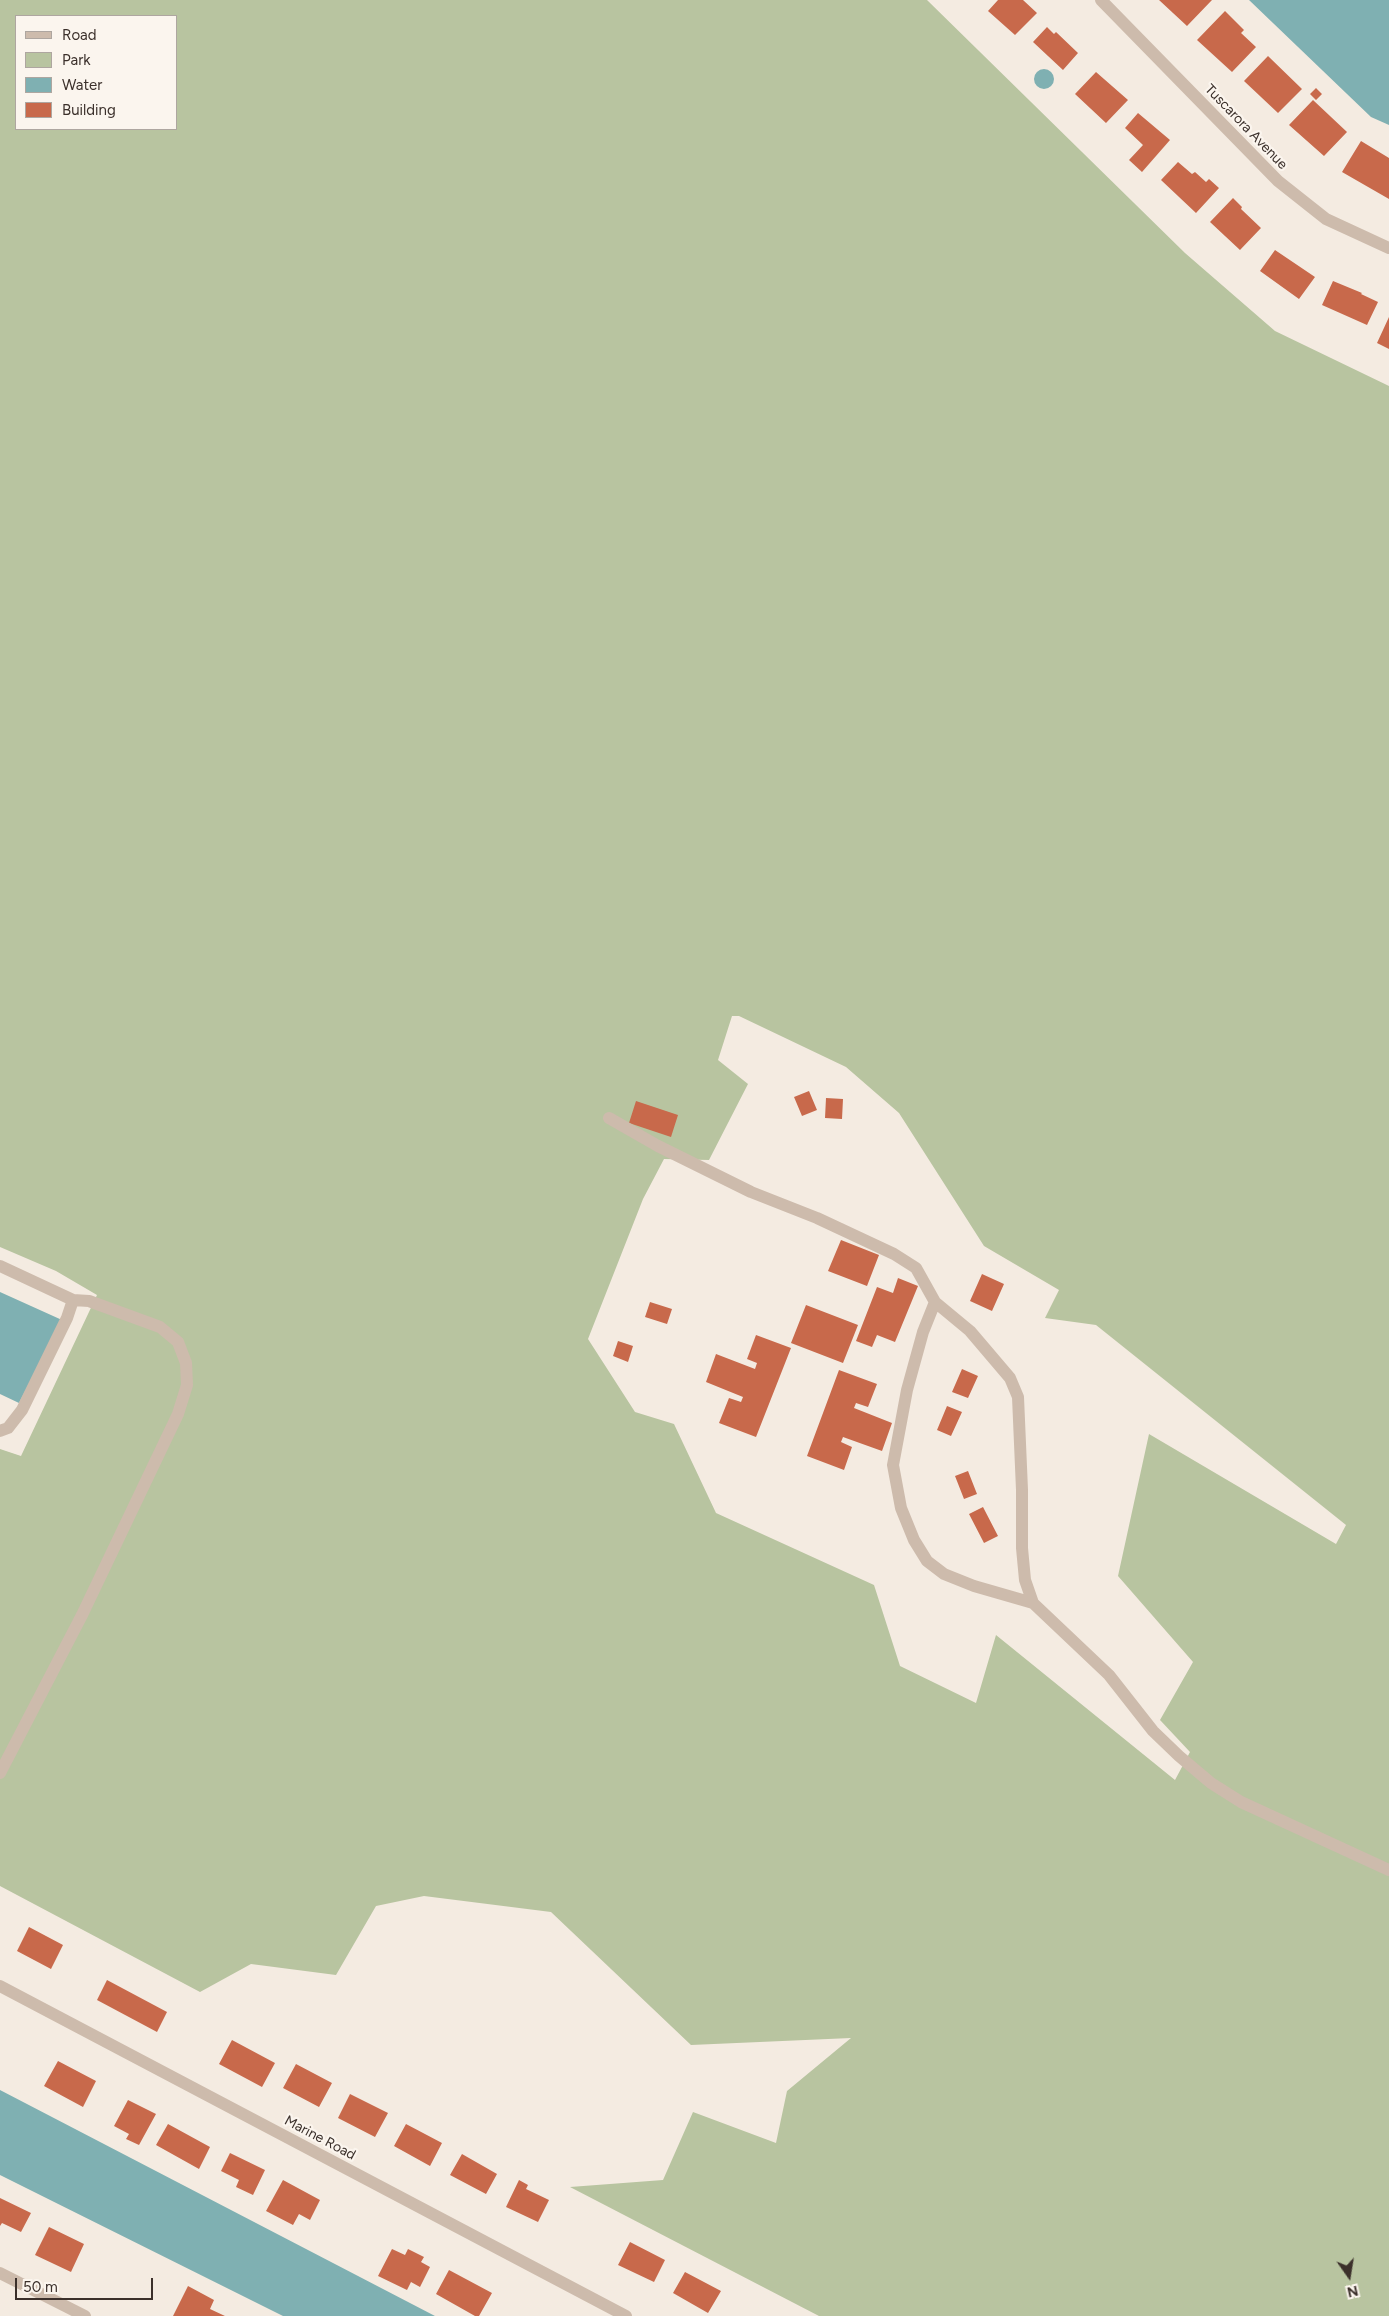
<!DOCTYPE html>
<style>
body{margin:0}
#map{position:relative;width:1389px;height:2316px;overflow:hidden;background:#f4ebe1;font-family:Figtree,sans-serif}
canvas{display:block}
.legend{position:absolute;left:15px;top:15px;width:162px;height:115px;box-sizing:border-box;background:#fbf5ee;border:1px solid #aea6a0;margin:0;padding:6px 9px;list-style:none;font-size:15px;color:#3b302b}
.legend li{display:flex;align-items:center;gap:10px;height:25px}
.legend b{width:25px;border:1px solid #aea6a0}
.north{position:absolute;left:1324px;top:2251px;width:50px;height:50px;-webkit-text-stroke:4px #fbf5ee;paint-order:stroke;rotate:167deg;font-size:14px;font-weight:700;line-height:20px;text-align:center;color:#3b302b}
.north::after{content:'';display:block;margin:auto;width:18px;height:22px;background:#3b302b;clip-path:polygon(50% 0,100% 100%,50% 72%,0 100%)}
.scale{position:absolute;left:15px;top:2278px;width:138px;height:22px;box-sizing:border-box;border:2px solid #3b302b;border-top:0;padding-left:6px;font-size:15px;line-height:18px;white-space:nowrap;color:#3b302b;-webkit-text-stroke:4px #fbf5ee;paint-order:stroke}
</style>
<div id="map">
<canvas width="1389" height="2316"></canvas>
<ul class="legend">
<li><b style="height:6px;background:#cdbbac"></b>Road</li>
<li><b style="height:14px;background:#b8c4a0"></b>Park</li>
<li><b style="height:14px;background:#7fb0b2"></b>Water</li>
<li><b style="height:14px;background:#c8694b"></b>Building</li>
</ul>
<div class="north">N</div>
<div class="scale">50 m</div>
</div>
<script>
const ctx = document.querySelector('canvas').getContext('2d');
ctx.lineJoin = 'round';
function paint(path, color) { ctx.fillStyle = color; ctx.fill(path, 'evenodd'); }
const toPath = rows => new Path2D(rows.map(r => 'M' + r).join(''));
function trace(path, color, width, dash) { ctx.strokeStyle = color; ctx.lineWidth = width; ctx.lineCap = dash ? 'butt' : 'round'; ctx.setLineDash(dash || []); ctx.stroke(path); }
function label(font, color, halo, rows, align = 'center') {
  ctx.font = font + ' Figtree,sans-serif'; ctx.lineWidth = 4.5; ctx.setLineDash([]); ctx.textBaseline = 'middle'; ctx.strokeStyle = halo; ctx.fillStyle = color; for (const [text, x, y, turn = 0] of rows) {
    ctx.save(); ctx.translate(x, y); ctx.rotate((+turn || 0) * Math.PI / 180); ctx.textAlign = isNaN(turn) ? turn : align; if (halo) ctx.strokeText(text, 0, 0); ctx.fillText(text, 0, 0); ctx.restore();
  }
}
paint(toPath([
 [0,0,927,0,1185,253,1275,331,1389,386,1389,2316,819,2316,570,2187,663,2180,693,2112,776,2143,787,2091,851,2038,691,2045,551,1912,424,1896,376,1906,336,1975,251,1964,200,1992,0,1886,0,1449,21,1456,97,1295,56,1271,0,1247],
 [16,16,176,16,176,129,16,129],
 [732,1016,739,1016,846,1067,899,1113,984,1246,1059,1290,1045,1318,1096,1325,1346,1525,1336,1544,1149,1434,1118,1576,1193,1662,1160,1720,1190,1752,1175,1780,996,1635,976,1703,900,1666,874,1585,716,1513,674,1424,635,1412,588,1339,643,1199,664,1159,709,1160,748,1084,718,1060]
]), '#b8c4a0');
paint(toPath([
 [1249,0,1389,0,1389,125,1371,117],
 '1034 79a10 10 0 1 1 20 0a10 10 0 1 1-20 0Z',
 [0,1292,62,1320,19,1403,0,1394],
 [0,2090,435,2316,283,2316,0,2175]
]), '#7fb0b2');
paint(toPath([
 [998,0,1023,0,1037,13,1015,35,988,11],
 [1159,0,1212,0,1187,26],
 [1225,11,1244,30,1241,33,1256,47,1232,72,1197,40],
 [1047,27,1054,34,1056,32,1078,53,1063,70,1033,42],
 [1268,56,1302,89,1278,113,1244,81],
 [1096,72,1128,100,1106,123,1075,94],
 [1316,88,1322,94,1316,100,1310,94],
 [1313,100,1347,132,1324,156,1289,125],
 [1138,113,1170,140,1142,172,1129,160,1143,145,1125,128],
 [1361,141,1389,158,1389,199,1342,172],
 [1178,162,1192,174,1195,172,1206,182,1209,179,1219,188,1196,213,1161,180],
 [1233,198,1242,207,1241,209,1261,228,1240,250,1210,222],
 [1275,250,1315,277,1299,299,1260,271],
 [1333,281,1362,293,1361,294,1378,302,1367,325,1322,305],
 [1389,317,1389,349,1377,343],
 [809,1091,817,1110,802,1116,794,1097],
 [826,1098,843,1099,842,1119,825,1118],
 [636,1101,678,1115,671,1137,629,1123],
 [841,1240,879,1255,867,1286,828,1271],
 [982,1274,1004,1284,992,1311,970,1301],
 [898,1278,918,1286,895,1342,877,1335,872,1347,856,1341,877,1287,893,1293],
 [650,1302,672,1309,667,1324,645,1317],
 [806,1305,858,1325,843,1363,791,1343],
 [756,1335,791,1348,756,1437,719,1423,729,1398,741,1402,743,1397,706,1382,716,1354,755,1369,757,1363,747,1359],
 [618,1341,633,1346,628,1362,613,1356],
 [962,1369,978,1376,968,1398,952,1392],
 [839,1370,877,1384,868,1407,856,1403,854,1408,892,1423,882,1451,843,1437,841,1442,852,1447,844,1470,807,1456],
 [947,1406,962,1412,951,1436,937,1430],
 [968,1471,977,1494,964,1499,955,1476],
 [983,1507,998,1536,984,1543,969,1514],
 [29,1927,63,1945,51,1969,17,1951],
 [107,1980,167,2012,157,2032,97,2000],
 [232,2040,275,2063,262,2087,219,2064],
 [58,2061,96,2081,83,2107,44,2086],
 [296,2064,332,2083,319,2107,283,2088],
 [350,2094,388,2113,375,2137,338,2118],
 [128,2100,156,2114,139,2145,126,2139,129,2134,114,2126],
 [168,2124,210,2147,199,2169,156,2145],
 [406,2124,442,2143,430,2166,394,2146],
 [230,2153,265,2170,253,2195,236,2187,239,2180,221,2171],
 [462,2154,497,2174,486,2194,450,2175],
 [283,2180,320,2200,310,2220,299,2214,293,2225,266,2211],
 [519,2180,528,2185,526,2189,549,2200,538,2222,506,2207],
 [0,2198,31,2213,21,2232,2,2223,0,2226],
 [49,2227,84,2244,71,2272,35,2255],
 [630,2242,665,2260,654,2282,618,2265],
 [392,2249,405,2255,408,2249,424,2257,421,2262,430,2267,420,2287,411,2282,407,2290,378,2276],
 [449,2270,492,2293,479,2316,475,2316,436,2294],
 [685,2272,721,2291,708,2313,673,2293],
 [188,2286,214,2300,210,2309,225,2316,173,2316]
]), '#c8694b');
trace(toPath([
 [1101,0,1278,181,1326,219,1389,248],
 [609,1118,658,1146,751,1192,817,1218,894,1254,916,1268,935,1302],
 [0,1266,73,1300,89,1301,160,1327,178,1342,186,1363,187,1385,178,1414,82,1615,0,1773],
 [0,1431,8,1428,22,1410,67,1318,73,1300],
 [1033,1603,1025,1580,1022,1548,1022,1490,1018,1397,1010,1378,970,1331,935,1302,923,1332,907,1390,893,1465,901,1508,914,1540,927,1561,944,1574,974,1586,1033,1603,1109,1675,1153,1731,1179,1756,1211,1783,1241,1802,1389,1870],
 [0,1986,626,2316],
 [0,2273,85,2316]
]), '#cdbbac', 12);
label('14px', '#3b302b', '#fbf5ee', [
 ["Tuscarora Avenue",1246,127,46],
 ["Marine Road",320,2138,28]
]);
</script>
